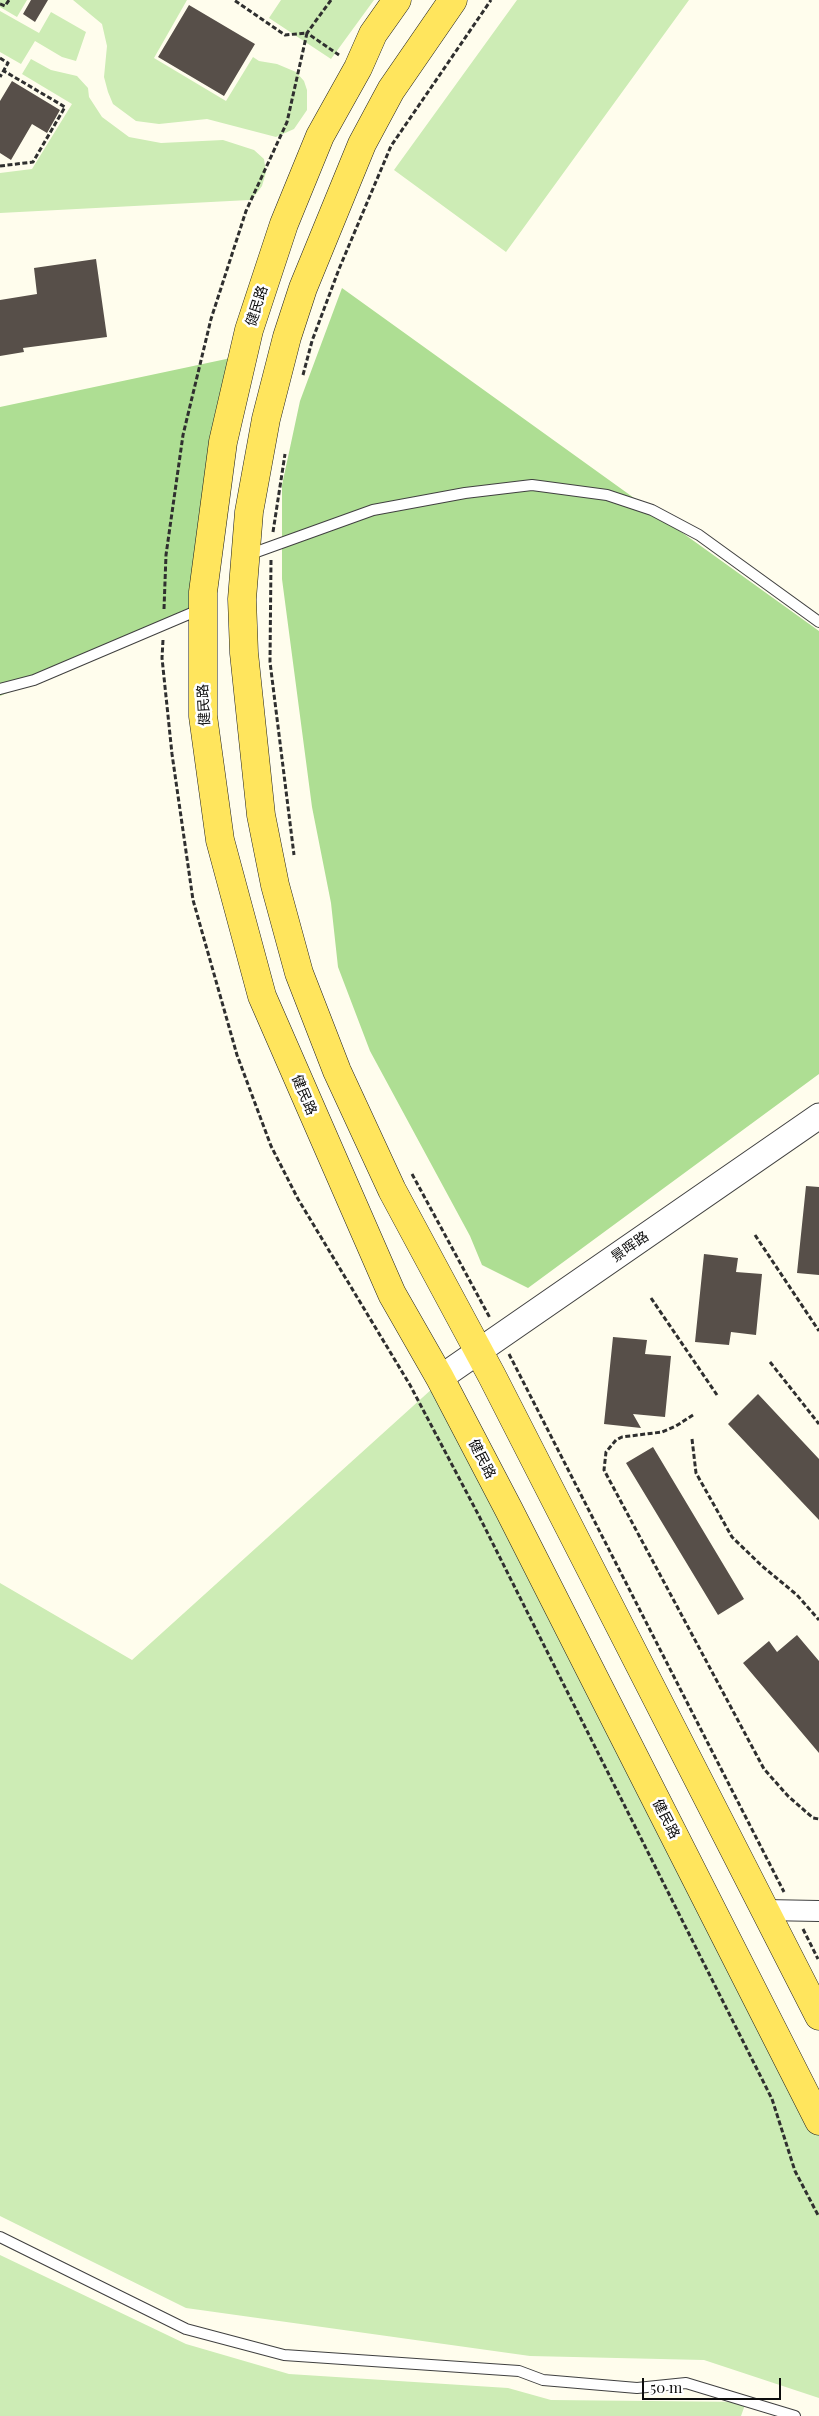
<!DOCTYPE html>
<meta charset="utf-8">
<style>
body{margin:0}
#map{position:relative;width:819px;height:2416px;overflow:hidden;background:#fffded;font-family:"Playfair Display",serif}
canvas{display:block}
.scale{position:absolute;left:642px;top:2378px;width:139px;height:22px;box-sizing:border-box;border:2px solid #0d0d0d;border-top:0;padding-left:6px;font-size:15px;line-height:18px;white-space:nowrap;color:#0d0d0d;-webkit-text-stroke:4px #fff;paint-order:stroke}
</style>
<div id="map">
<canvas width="819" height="2416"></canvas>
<div class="scale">50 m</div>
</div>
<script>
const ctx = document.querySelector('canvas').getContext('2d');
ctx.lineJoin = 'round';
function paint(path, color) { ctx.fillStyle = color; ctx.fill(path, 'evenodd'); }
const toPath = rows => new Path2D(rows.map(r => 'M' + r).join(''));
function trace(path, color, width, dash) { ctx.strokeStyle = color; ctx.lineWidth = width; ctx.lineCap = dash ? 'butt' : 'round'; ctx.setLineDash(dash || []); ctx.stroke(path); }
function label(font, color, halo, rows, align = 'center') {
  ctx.font = font + ' "Playfair Display","Noto Sans SC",serif'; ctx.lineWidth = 5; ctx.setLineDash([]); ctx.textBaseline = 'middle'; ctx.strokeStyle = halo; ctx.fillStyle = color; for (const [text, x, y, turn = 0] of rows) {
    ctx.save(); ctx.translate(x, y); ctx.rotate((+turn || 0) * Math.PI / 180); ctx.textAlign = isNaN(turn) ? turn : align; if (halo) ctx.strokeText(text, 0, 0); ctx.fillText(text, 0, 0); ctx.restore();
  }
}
paint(toPath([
 [0,0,27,0,17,17,0,7],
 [73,0,187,0,154,58,226,101,253,57,259,61,277,64,296,72,304,81,307,90,307,110,294,129,276,137,207,119,159,124,136,121,113,104,108,92,104,77,107,46,102,24],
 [281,0,374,0,331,59,269,18],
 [517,0,689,0,506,252,394,170],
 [0,11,39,33,51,12,86,32,76,61,62,57,35,41,21,64,0,52],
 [31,59,51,70,77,76,88,88,89,97,102,117,129,137,161,143,223,140,254,150,264,159,266,172,262,186,256,194,249,200,0,213,0,173,32,169,72,104,22,74],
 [433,1388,819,2133,819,2398,704,2360,530,2356,186,2308,0,2216,0,1583,132,1660],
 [0,2255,186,2344,289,2374,508,2388,551,2400,746,2402,741,2416,0,2416]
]), '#cdecb5');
paint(toPath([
 [342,288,819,631,819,1074,528,1288,482,1265,470,1236,370,1051,338,967,331,903,312,807,282,579,282,485,300,401],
 [231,358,194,617,0,696,0,407]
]), '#aede93');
paint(toPath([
 [31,0,48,0,35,22,23,14],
 [189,5,255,44,224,96,158,57],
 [12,81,60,110,47,133,32,124,11,160,0,153,0,101],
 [96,259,107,337,23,348,24,352,0,356,0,300,37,294,34,268],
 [806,1186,819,1187,819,1275,797,1273],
 [704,1254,738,1258,736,1272,762,1274,756,1335,731,1332,729,1345,695,1342],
 [613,1337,647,1340,645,1354,671,1356,665,1417,633,1414,641,1428,604,1424],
 [758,1394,819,1459,819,1520,728,1424],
 [653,1447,744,1599,718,1615,626,1463],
 [797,1635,819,1661,819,1753,743,1663,769,1641,777,1652]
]), '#574f49');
const service = toPath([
 [248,555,373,510,465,493,532,485,607,495,652,510,699,535,819,622],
 [0,689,34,680,201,609],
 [0,2237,186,2329,284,2355,519,2371,543,2380,637,2388,686,2383,795,2416]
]);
const minor = toPath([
 [765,1910,819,1911]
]);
const tertiary = toPath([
 [440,1378,819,1116]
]);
const primary = toPath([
 [397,0,373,34,358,68,320,136,284,224,249,330,223,442,203,592,203,716,220,840,262,996,392,1294,440,1378,509,1510,819,2121],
 [453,0,391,90,362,144,303,288,287,337,266,419,249,512,242,599,244,653,261,815,275,885,299,973,337,1071,392,1190,492,1376,819,2016]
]);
trace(service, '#404040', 12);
trace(minor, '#404040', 22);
trace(tertiary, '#404040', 27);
trace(primary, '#1e1e1e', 29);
trace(toPath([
 [331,0,307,33,339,55],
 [0,4,5,6,9,0],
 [0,58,8,63,0,77],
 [0,166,33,162,65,107,4,71],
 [303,375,312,341,339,269,391,146,491,0],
 [273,532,285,454],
 [271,560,270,662,294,855],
 [164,609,166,555,183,435,211,319,246,211,287,122,307,33,285,35,234,0],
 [163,640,162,658,172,754,193,900,237,1055,271,1146,298,1199,410,1385,479,1516,772,2099,795,2171,819,2217],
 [412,1174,490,1318],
 [755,1235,819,1331],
 [651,1298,717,1395],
 [509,1354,784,1892],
 [770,1362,819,1424],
 [693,1415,676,1426,662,1432,622,1437,616,1440,606,1452,604,1470,764,1769,788,1796,813,1818,819,1819],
 [692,1439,696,1473,732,1537,762,1566,797,1595,819,1620],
 [803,1929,818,1959]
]), '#2f2f2f', 3, [5, 2.5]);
trace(service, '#fff', 10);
trace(minor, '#fff', 20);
trace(tertiary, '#fff', 25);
trace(primary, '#ffe55d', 28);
label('14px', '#0d0d0d', '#fff', [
 ["健民路",257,306,-72],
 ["健民路",204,705,-93],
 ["健民路",304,1095,67],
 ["景晖路",630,1247,-35],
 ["健民路",482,1459,63],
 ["健民路",666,1819,63]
]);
</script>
